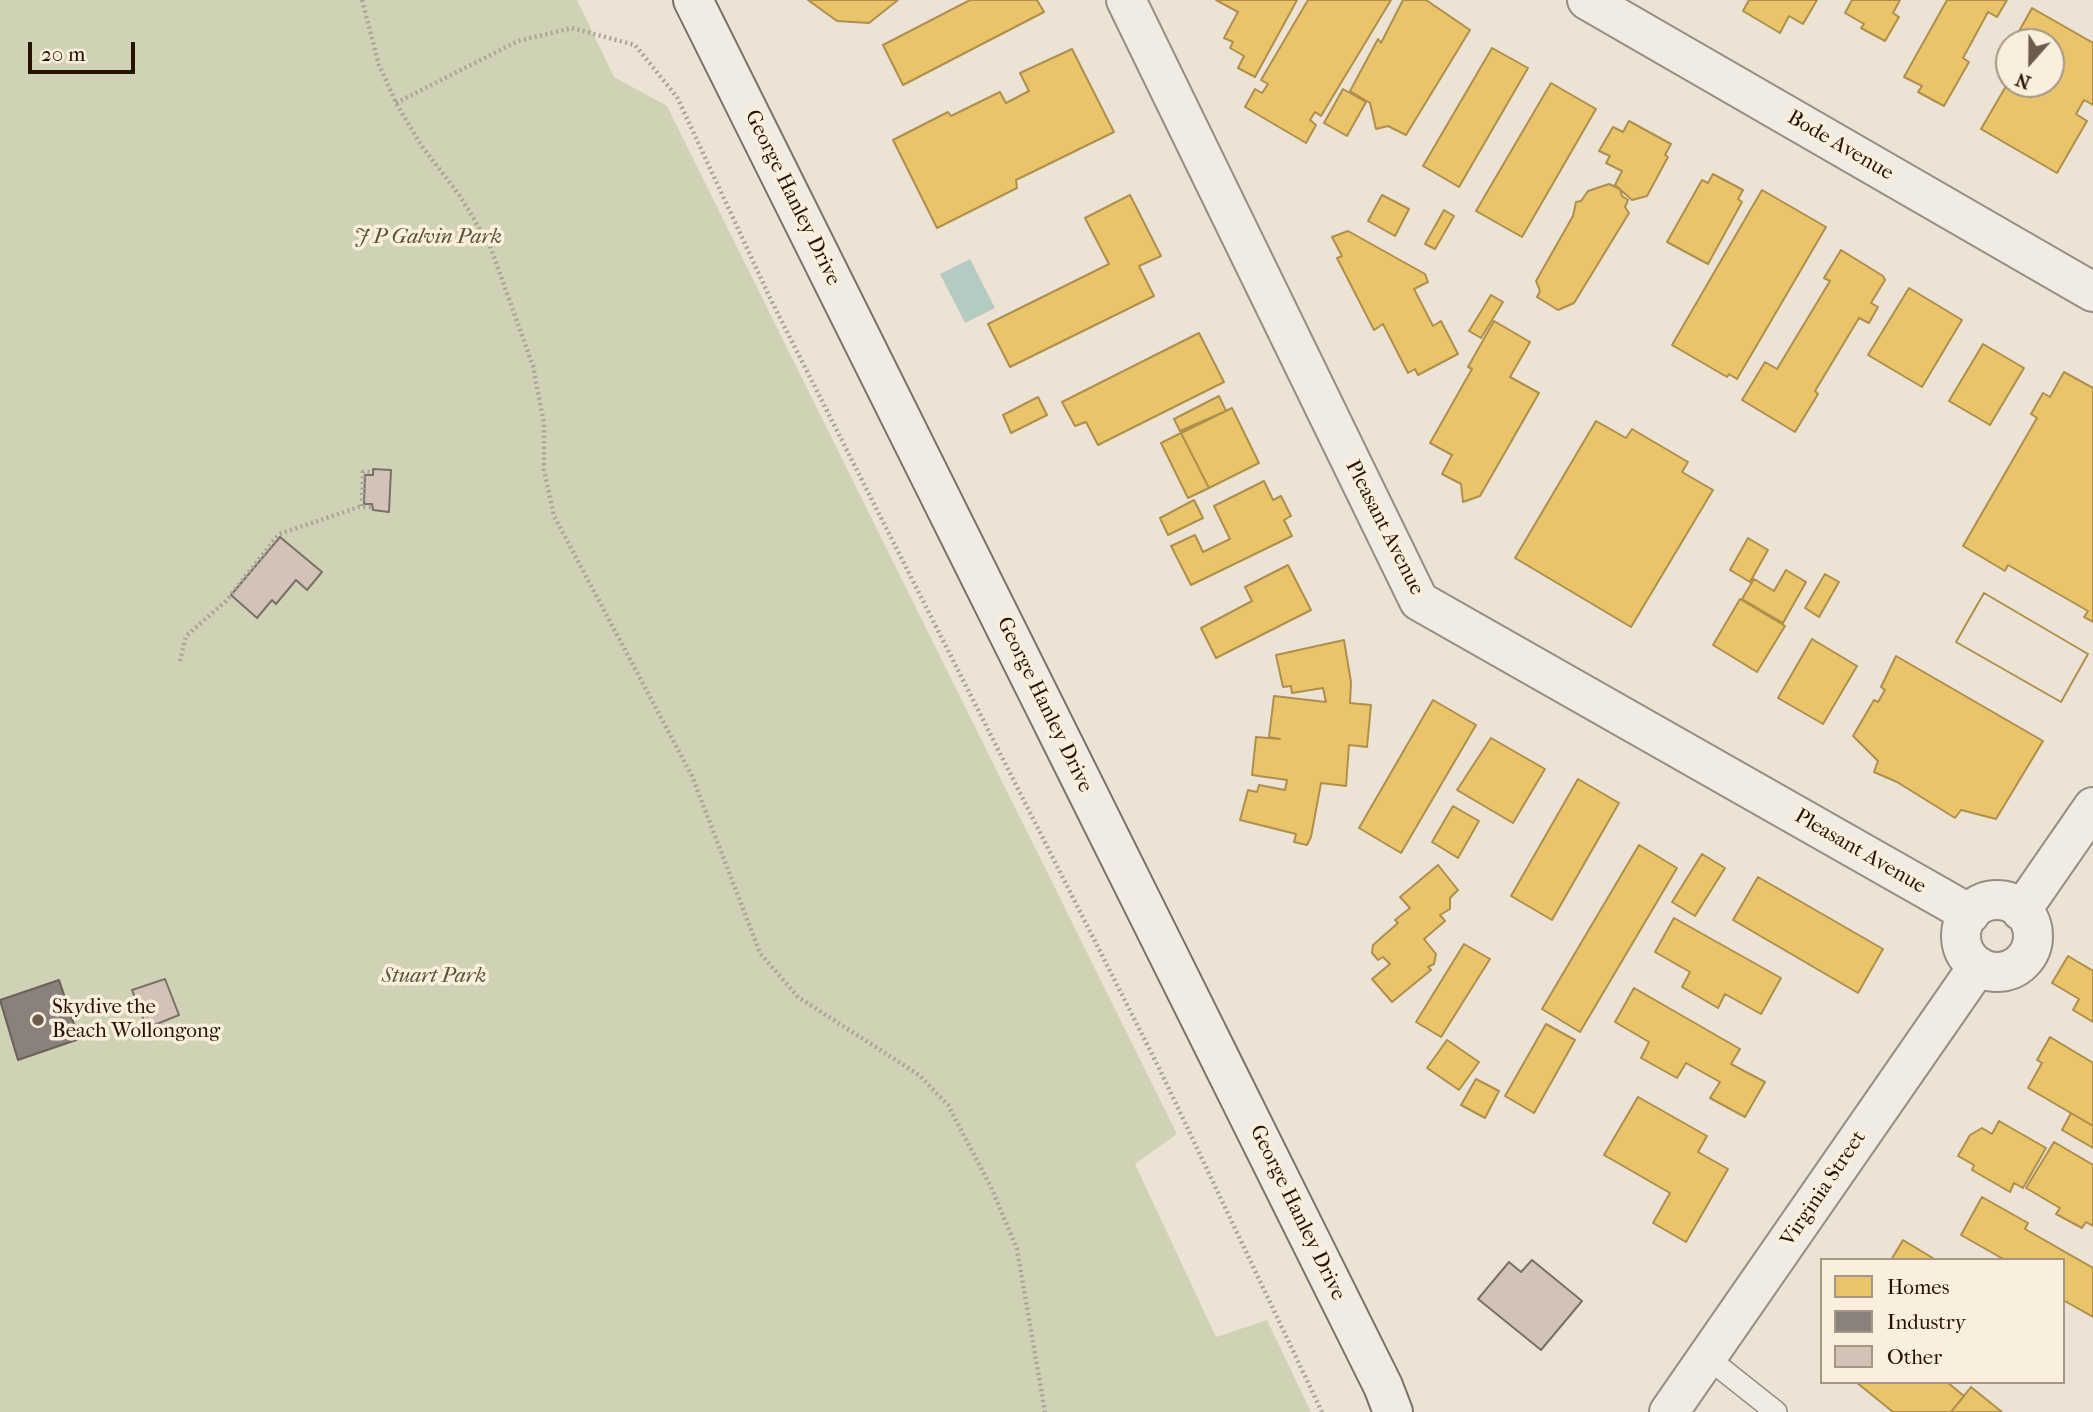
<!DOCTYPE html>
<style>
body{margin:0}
#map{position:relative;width:2093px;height:1412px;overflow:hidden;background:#ede3d5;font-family:"IM FELL French Canon",serif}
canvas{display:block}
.legend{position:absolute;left:1820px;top:1258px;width:245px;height:126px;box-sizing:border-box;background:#faeedd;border:2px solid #a59686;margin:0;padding:9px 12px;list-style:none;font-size:21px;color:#251303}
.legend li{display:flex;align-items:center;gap:14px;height:35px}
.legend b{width:35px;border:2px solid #a59686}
.north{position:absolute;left:1995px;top:28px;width:70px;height:70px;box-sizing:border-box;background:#faeedd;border:2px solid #a59686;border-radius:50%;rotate:201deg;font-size:19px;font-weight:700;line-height:28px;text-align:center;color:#251303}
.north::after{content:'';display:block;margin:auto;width:24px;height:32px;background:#6b5c4c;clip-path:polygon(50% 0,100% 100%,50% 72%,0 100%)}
.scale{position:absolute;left:28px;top:42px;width:107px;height:32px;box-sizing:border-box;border:4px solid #251303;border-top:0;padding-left:9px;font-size:21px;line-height:24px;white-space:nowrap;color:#251303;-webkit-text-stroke:5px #faeedd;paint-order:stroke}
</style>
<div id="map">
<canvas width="2093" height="1412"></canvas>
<ul class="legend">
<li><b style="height:19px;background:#e9c46a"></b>Homes</li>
<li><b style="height:19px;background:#8a817c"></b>Industry</li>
<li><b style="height:19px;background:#d2c3b6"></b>Other</li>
</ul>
<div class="north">N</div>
<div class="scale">20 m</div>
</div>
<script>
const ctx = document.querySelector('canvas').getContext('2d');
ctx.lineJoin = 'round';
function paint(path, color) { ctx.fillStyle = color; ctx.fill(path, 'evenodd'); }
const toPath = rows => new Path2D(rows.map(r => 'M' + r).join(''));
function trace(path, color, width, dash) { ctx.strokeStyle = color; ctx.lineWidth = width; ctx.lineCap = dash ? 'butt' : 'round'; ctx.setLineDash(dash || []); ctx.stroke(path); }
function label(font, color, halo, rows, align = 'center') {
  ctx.font = font + ' "IM FELL French Canon",serif'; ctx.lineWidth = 7; ctx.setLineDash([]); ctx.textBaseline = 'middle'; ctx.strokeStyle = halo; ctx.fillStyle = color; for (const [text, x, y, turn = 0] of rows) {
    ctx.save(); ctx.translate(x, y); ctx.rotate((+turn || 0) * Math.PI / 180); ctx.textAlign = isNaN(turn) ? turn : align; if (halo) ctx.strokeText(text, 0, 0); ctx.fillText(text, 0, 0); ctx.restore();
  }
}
paint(toPath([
 [0,0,577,0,614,77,667,106,1177,1134,1135,1164,1216,1337,1267,1320,1311,1412,0,1412]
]), '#d0d2b5');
paint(toPath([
 [970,259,995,308,965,323,940,274]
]), '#b5cac0');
const homes = toPath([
 [808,0,898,0,869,23,837,21,808,0],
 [970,0,1037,0,1044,12,903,85,883,45,970,0],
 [1216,0,1297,0,1255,77,1238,68,1244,56,1230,48,1233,42,1224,38,1238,12,1216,0],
 [1308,0,1391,0,1321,116,1315,112,1310,120,1316,125,1306,143,1245,107,1255,89,1262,93,1268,84,1261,80,1308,0],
 [1403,0,1426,0,1470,30,1406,135,1388,126,1376,129,1370,103,1350,91,1378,39,1381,43,1403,0],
 [1749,0,1817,0,1803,24,1789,16,1780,33,1743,11,1749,0],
 [1852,0,1900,0,1893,13,1899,17,1885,41,1861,28,1864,24,1845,13,1852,0],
 [1947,0,2007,0,1997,17,1988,12,1963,58,1969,62,1944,106,1918,92,1922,86,1904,77,1947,0],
 [2032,8,2093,43,2093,105,2084,100,2076,114,2087,121,2057,173,1981,129,2009,81,2009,84,2051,84,2051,42,2013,42,2032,8],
 [1492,48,1528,68,1459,187,1423,166,1492,48],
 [1072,49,1114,132,1016,180,1017,188,937,228,893,140,948,112,951,116,1000,92,1006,103,1029,91,1020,73,1072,49],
 [1551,83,1596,109,1522,237,1476,211,1551,83],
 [1343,89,1366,102,1347,136,1324,123,1343,89],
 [1629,121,1671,144,1665,155,1668,157,1647,196,1632,200,1615,185,1622,171,1606,163,1610,156,1599,151,1613,127,1623,132,1629,121],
 [1713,174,1743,190,1738,199,1742,202,1708,264,1667,242,1702,180,1708,183,1713,174],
 [1609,184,1620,189,1622,196,1628,200,1625,207,1629,213,1574,303,1558,310,1537,297,1540,291,1536,281,1573,216,1576,202,1581,201,1588,191,1609,184],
 [1762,190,1826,227,1737,379,1729,374,1727,377,1672,345,1762,190],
 [1130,195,1161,256,1139,266,1154,296,1010,367,988,324,1109,264,1085,218,1130,195],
 [1382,195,1409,209,1395,236,1368,221,1382,195],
 [1444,210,1454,216,1435,249,1425,244,1444,210],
 [1348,231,1425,274,1428,282,1414,289,1433,326,1441,321,1458,354,1418,375,1415,369,1408,373,1383,324,1374,330,1337,258,1342,256,1332,237,1348,231],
 [1841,250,1883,276,1885,280,1871,303,1878,307,1869,323,1859,318,1815,391,1818,394,1795,432,1742,400,1765,362,1777,369,1830,281,1824,278,1841,250],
 [1909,288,1962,320,1922,387,1868,355,1909,288],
 [1491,295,1503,302,1481,338,1469,331,1491,295],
 [1494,321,1530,342,1510,377,1539,393,1480,496,1463,502,1461,484,1442,474,1452,455,1430,443,1472,369,1468,367,1494,321],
 [1199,333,1224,382,1098,445,1086,422,1075,426,1062,402,1199,333],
 [1983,344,2024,368,1990,425,1949,401,1983,344],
 [2064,372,2093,388,2093,622,2084,617,2088,611,2008,565,2005,571,1963,546,2037,418,2031,414,2043,393,2050,397,2064,372],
 [1219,396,1226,411,1180,431,1174,419,1219,396],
 [1038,397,1047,415,1011,433,1003,415,1038,397],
 [1232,408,1259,463,1209,488,1181,433,1232,408],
 [1596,421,1626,438,1632,429,1688,462,1682,472,1713,490,1631,627,1515,558,1596,421],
 [1181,433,1209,488,1188,498,1161,443,1181,433],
 [1264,481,1273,500,1281,496,1291,516,1284,520,1292,536,1191,585,1171,546,1195,535,1203,552,1230,539,1214,506,1264,481],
 [1194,500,1203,518,1168,535,1160,518,1194,500],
 [1748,538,1768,550,1750,582,1730,570,1748,538],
 [1288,565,1311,610,1216,658,1201,628,1252,601,1245,587,1288,565],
 [1786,570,1806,582,1783,623,1742,599,1754,579,1774,591,1786,570],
 [1825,574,1839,582,1819,617,1805,608,1825,574],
 [1984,593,2088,654,2061,702,1956,642,1984,593],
 [1984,593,2088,654,2061,702,1956,642,1984,593],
 [1740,599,1785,626,1757,672,1713,645,1740,599],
 [1812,639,1857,666,1823,724,1778,698,1812,639],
 [1344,640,1351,682,1350,703,1371,705,1367,747,1349,745,1346,786,1321,783,1311,837,1307,845,1294,842,1296,834,1240,820,1248,790,1257,792,1259,785,1285,790,1287,780,1252,775,1256,737,1280,739,1269,737,1274,696,1326,702,1323,688,1292,693,1291,686,1283,687,1276,655,1344,640],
 [1896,656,2043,741,1996,819,1961,810,1955,818,1897,782,1874,772,1878,761,1853,736,1874,700,1878,702,1885,690,1881,687,1896,656],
 [1433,700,1476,725,1401,853,1359,828,1433,700],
 [1491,738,1545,769,1513,823,1457,790,1491,738],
 [1578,779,1619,803,1552,920,1511,896,1578,779],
 [1453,806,1479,821,1458,858,1432,842,1453,806],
 [1639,845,1677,868,1580,1032,1542,1009,1639,845],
 [1702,854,1725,868,1695,916,1672,902,1702,854],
 [1438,865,1458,890,1450,898,1450,909,1440,915,1445,921,1424,939,1436,954,1434,964,1428,967,1431,970,1392,1002,1372,979,1390,964,1383,957,1378,960,1372,953,1373,945,1398,923,1395,920,1410,908,1400,897,1438,865],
 [1758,877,1883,949,1858,993,1733,920,1758,877],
 [1674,918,1781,978,1761,1014,1725,994,1718,1008,1682,987,1690,972,1655,952,1674,918],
 [1464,944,1490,959,1441,1037,1416,1022,1464,944],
 [2068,956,2093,971,2093,1022,2073,1010,2079,999,2052,983,2068,956],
 [1634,988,1740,1049,1731,1064,1765,1082,1745,1117,1710,1098,1720,1082,1686,1063,1677,1078,1641,1058,1649,1042,1615,1022,1634,988],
 [1546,1024,1575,1040,1534,1113,1505,1096,1546,1024],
 [2050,1037,2093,1063,2093,1126,2028,1088,2042,1063,2037,1060,2050,1037],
 [1447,1040,1479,1062,1459,1090,1427,1068,1447,1040],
 [1476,1079,1499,1091,1485,1118,1461,1105,1476,1079],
 [1638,1097,1707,1136,1698,1152,1728,1169,1686,1242,1653,1223,1670,1193,1604,1155,1638,1097],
 [2071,1113,2093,1126,2093,1148,2062,1130,2071,1113],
 [1999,1121,2046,1148,2023,1188,2014,1183,2010,1192,1972,1170,1974,1165,1958,1156,1970,1135,1982,1128,1992,1134,1999,1121],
 [2054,1142,2093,1165,2093,1226,2086,1222,2082,1228,2056,1214,2060,1208,2026,1188,2054,1142],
 [1982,1197,2028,1223,2025,1229,2093,1268,2093,1317,2063,1300,2063,1260,2005,1260,1961,1235,1982,1197],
 [1903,1240,1936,1260,1891,1260,1903,1240],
 [1856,1382,1947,1382,1964,1396,1951,1412,1893,1412,1856,1382],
 [1971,1387,2002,1412,1951,1412,1971,1387]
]);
paint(homes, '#e9c46a');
trace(homes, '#ae8f4b', 2);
const industry = toPath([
 [59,980,79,1039,18,1060,0,1000,59,980]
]);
paint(industry, '#8a817c');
trace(industry, '#6c6058', 2);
const building = toPath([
 [373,469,391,470,389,512,373,510,372,504,364,504,365,475,373,475,373,469],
 [280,537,322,572,307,590,296,580,276,604,272,600,257,618,231,595,280,537],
 [165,979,179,1015,147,1028,132,990,165,979],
 [1532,1260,1582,1301,1541,1350,1478,1299,1509,1262,1521,1272,1532,1260]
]);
paint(building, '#d2c3b6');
trace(building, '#797168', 2);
const service = toPath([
 [1708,1358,1776,1412]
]);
const minor = toPath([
 [1126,0,1419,601,1970,914],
 [1587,0,2093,292]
]);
const tertiary = toPath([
 '1961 936a36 36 0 1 1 72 0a36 36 0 1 1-72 0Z',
 [2021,911,2093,807],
 [1669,1412,1978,966]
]);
const secondary = toPath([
 [693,0,1383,1386,1393,1412]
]);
trace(service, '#968e84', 24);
trace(minor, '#968e84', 42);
trace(tertiary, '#968e84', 42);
trace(secondary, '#797168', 42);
trace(toPath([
 [362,0,379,65,396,103,421,145,460,196,490,246,533,366,544,424,544,470,554,516,692,776,760,953,798,997,919,1075,948,1105,991,1187,1017,1249,1045,1412],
 [396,103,518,41,572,28,635,45,677,97,771,300,1159,1068,1322,1412],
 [362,506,363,472,373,472],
 [180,661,186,636,226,601,279,534,359,507,372,507]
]), '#a7a29a', 4.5, [2, 3.5]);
trace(service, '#f0ebe3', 21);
trace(minor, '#f0ebe3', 38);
trace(tertiary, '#f0ebe3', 38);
trace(secondary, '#f0ebe3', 38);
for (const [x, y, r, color] of [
 [38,1020,7,"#6b5c4c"]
]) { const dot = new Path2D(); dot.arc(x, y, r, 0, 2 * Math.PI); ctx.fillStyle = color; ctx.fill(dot); trace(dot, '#faeedd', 2.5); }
label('21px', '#251303', '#faeedd', [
 ["Bode Avenue",1840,146,30],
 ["George Hanley Drive",792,198,64],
 ["Pleasant Avenue",1384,528,63],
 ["George Hanley Drive",1044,705,64],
 ["Pleasant Avenue",1860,852,30],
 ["Virginia Street",1824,1189,-56],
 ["George Hanley Drive",1297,1213,64]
]);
label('italic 21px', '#595138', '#faeedd', [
 ["J P Galvin Park",428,238],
 ["Stuart Park",434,977]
]);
label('21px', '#251303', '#faeedd', [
 ["Skydive the",52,1008],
 ["Beach Wollongong",52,1032]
], 'left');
</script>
